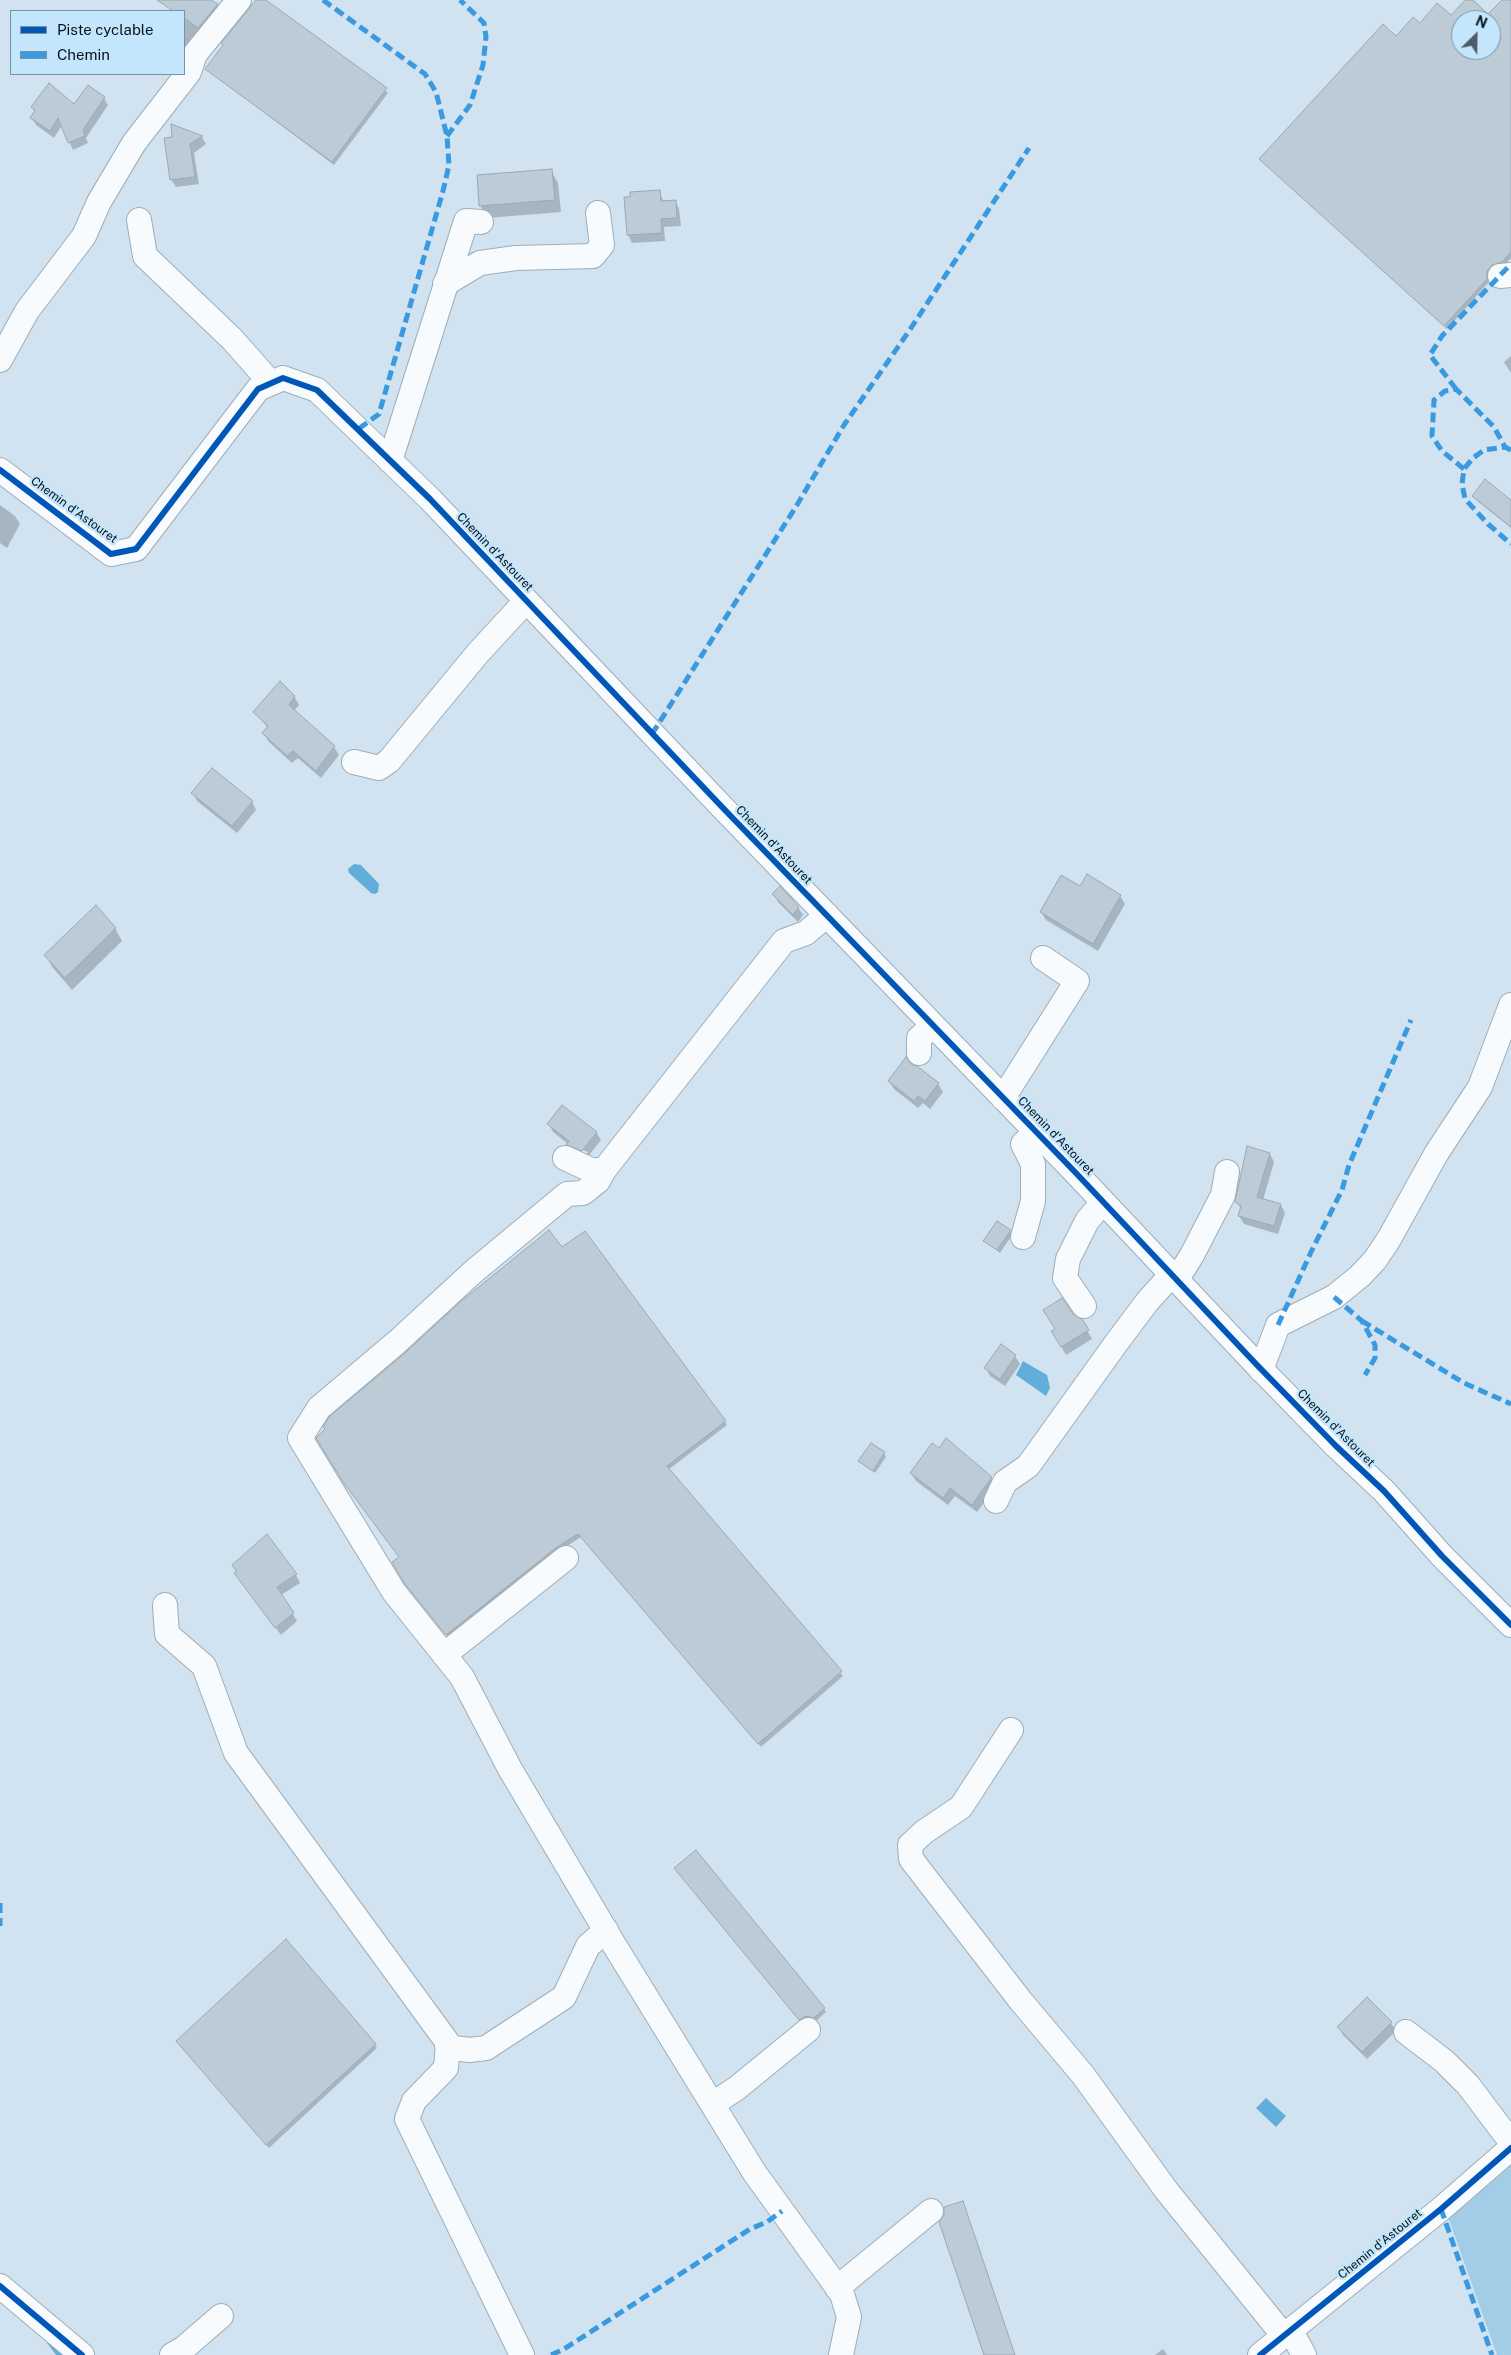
<!DOCTYPE html>
<style>
body{margin:0}
#map{position:relative;width:1511px;height:2355px;overflow:hidden;background:#d1e3f0;font-family:"Public Sans",sans-serif}
canvas{display:block}
.legend{position:absolute;left:10px;top:10px;width:175px;height:65px;box-sizing:border-box;background:#c4e6fd;border:1px solid #7892a3;margin:0;padding:6px 9px;list-style:none;font-size:15px;color:#07131b}
.legend li{display:flex;align-items:center;gap:10px;height:25px}
.legend b{width:25px;border:1px solid #7892a3}
.north{position:absolute;left:1451px;top:10px;width:50px;height:50px;box-sizing:border-box;background:#c4e6fd;border:1px solid #7892a3;border-radius:50%;rotate:23deg;font-size:14px;font-weight:700;line-height:20px;text-align:center;color:#07131b}
.north::after{content:'';display:block;margin:auto;width:18px;height:22px;background:#4e5c66;clip-path:polygon(50% 0,100% 100%,50% 72%,0 100%)}
</style>
<div id="map">
<canvas width="1511" height="2355"></canvas>
<ul class="legend">
<li><b style="height:6px;background:#0057b8"></b>Piste cyclable</li>
<li><b style="height:6px;background:#399adf"></b>Chemin</li>
</ul>
<div class="north">N</div>
</div>
<script>
const ctx = document.querySelector('canvas').getContext('2d');
ctx.lineJoin = 'round';
function paint(path, color) { ctx.fillStyle = color; ctx.fill(path, 'evenodd'); }
const toPath = rows => new Path2D(rows.map(r => 'M' + r).join(''));
function trace(path, color, width, dash) { ctx.strokeStyle = color; ctx.lineWidth = width; ctx.lineCap = dash ? 'butt' : 'round'; ctx.setLineDash(dash || []); ctx.stroke(path); }
function label(font, color, halo, rows, align = 'center') {
  ctx.font = font + ' "Public Sans",sans-serif'; ctx.lineWidth = 5; ctx.setLineDash([]); ctx.textBaseline = 'middle'; ctx.strokeStyle = halo; ctx.fillStyle = color; for (const [text, x, y, turn = 0] of rows) {
    ctx.save(); ctx.translate(x, y); ctx.rotate((+turn || 0) * Math.PI / 180); ctx.textAlign = isNaN(turn) ? turn : align; if (halo) ctx.strokeText(text, 0, 0); ctx.fillText(text, 0, 0); ctx.restore();
  }
}
paint(toPath([
 [1511,2156,1511,2355,1497,2355,1446,2211]
]), '#a3cce7');
paint(toPath([
 [354,864,361,865,379,884,378,892,375,894,371,893,349,873,348,869],
 [1023,1361,1047,1375,1050,1388,1046,1396,1016,1375],
 [1266,2098,1286,2116,1276,2127,1256,2108]
]), '#61aeda');
paint(toPath([
 [177,0,209,0,217,5,221,13,203,35,197,31,184,50,184,11,169,11],
 [257,0,264,0,388,93,334,165,206,69],
 [1467,0,1471,0,1488,15,1503,0,1511,0,1511,258,1504,266,1489,275,1488,283,1447,329,1260,159,1396,38,1420,25,1451,17],
 [1461,20,1491,20,1491,50,1461,50],
 [104,98,108,105,86,138,88,143,73,150,62,125,54,138,36,125,32,118,35,112,32,107,74,105],
 [172,126,202,137,206,144,194,153,199,184,176,187,171,179,174,138],
 [551,170,558,183,561,212,487,218,480,205],
 [659,191,664,202,675,201,679,209,681,226,664,227,665,241,632,243,628,235],
 [1511,356,1511,373,1504,362],
 [1473,496,1511,502,1511,528,1475,499],
 [0,505,15,516,20,524,7,548,0,543],
 [294,696,299,705,294,711,334,747,339,755,321,778,298,758,292,763,268,741,264,733,268,728,255,712],
 [193,793,252,802,256,810,237,833,197,801],
 [1080,887,1120,896,1125,904,1098,951,1046,920,1041,912],
 [774,894,798,907,803,915,798,922,778,902],
 [115,928,122,941,72,990,53,968,46,956],
 [911,1066,917,1068,938,1084,943,1092,930,1109,923,1103,918,1108,894,1089,889,1081],
 [549,1124,596,1132,601,1140,587,1158,572,1152,568,1144,553,1132],
 [571,1145,588,1152,587,1154,571,1148],
 [1270,1154,1274,1162,1263,1200,1281,1205,1285,1213,1278,1234,1244,1224,1239,1216,1241,1209,1236,1201],
 [1010,1231,1012,1235,1000,1253,985,1241],
 [585,1233,727,1425,668,1470,843,1676,761,1747,581,1537,559,1551,448,1637,410,1589,400,1557,562,1249],
 [1072,1315,1081,1320,1092,1339,1066,1355,1053,1332],
 [1015,1356,1020,1364,1005,1386,990,1376,986,1368],
 [884,1453,886,1457,875,1473,860,1461],
 [911,1473,991,1478,996,1486,977,1512,955,1496,948,1505,916,1481],
 [236,1574,296,1575,300,1583,281,1595,297,1621,281,1635],
 [696,1852,824,2009,826,2012,816,2021,809,2020,802,2023,678,1872],
 [1367,1999,1391,2023,1396,2031,1367,2059,1343,2035,1338,2027],
 [180,2045,375,2045,377,2048,269,2148],
 [1163,2349,1167,2355,1155,2355]
]), '#0003');
trace(toPath([
 [50,2342,60,2355]
]), '#61aeda', 6);
const building = toPath([
 [157,0,211,0,218,4,198,28,184,18,184,11,173,11,157,0],
 [256,0,266,0,387,88,332,162,205,69,223,45,221,43,256,0],
 [1465,0,1473,0,1488,14,1502,0,1511,0,1511,252,1502,262,1492,265,1487,271,1487,279,1444,326,1259,159,1383,24,1396,36,1413,17,1420,23,1437,3,1451,15,1465,0],
 [1461,20,1491,20,1491,50,1461,50,1461,20],
 [49,83,74,104,88,85,105,97,83,130,85,136,68,143,58,118,50,131,30,118,35,110,31,107,49,83],
 [171,124,203,136,190,144,195,177,170,180,164,138,172,137,171,124],
 [552,169,555,200,479,206,477,175,552,169],
 [660,190,661,201,676,200,677,218,661,219,662,233,627,235,624,197,630,197,630,192,660,190],
 [1485,479,1511,500,1511,527,1472,496,1485,479],
 [280,681,295,696,289,705,335,746,316,771,293,751,287,756,262,733,268,726,253,712,280,681],
 [212,768,253,801,232,826,191,793,212,768],
 [1087,874,1121,895,1093,944,1040,912,1061,875,1080,886,1087,874],
 [780,886,799,907,793,915,772,894,780,886],
 [96,905,116,928,65,978,44,955,96,905],
 [906,1057,912,1065,917,1066,939,1083,925,1101,918,1096,914,1101,888,1081,906,1057],
 [562,1105,597,1132,582,1151,566,1145,569,1141,547,1124,562,1105],
 [1247,1146,1270,1153,1257,1197,1281,1204,1274,1226,1238,1216,1241,1206,1235,1202,1247,1146],
 [997,1221,1011,1230,997,1250,983,1241,997,1221],
 [549,1230,562,1247,585,1231,726,1421,667,1466,842,1671,758,1744,578,1534,557,1547,446,1635,405,1584,392,1562,399,1557,343,1482,316,1438,325,1429,323,1427,329,1417,406,1352,459,1303,549,1230],
 [1062,1298,1073,1314,1082,1319,1089,1330,1061,1347,1051,1331,1055,1329,1043,1310,1062,1298],
 [1001,1344,1016,1355,1000,1379,984,1368,1001,1344],
 [946,1438,992,1477,972,1505,950,1488,943,1498,910,1473,932,1443,939,1448,946,1438],
 [871,1443,885,1452,873,1471,858,1461,871,1443],
 [267,1534,297,1574,277,1587,294,1613,275,1628,234,1573,237,1572,232,1565,267,1534],
 [696,1850,825,2008,814,2018,806,2016,799,2020,674,1868,696,1850],
 [286,1939,376,2044,266,2145,176,2041,286,1939],
 [1367,1997,1392,2022,1362,2052,1337,2027,1367,1997],
 [963,2201,1015,2355,984,2355,939,2222,944,2215,944,2207,963,2201]
]);
paint(building, '#bccbd5');
trace(building, '#9aa8b2', 1);
const minor = toPath([
 [139,220,145,256,232,339,271,383],
 [1500,276,1511,275],
 [445,284,480,263,516,258,593,256,602,245,598,213],
 [0,360,27,311,84,236,99,202,134,143,189,72,195,54,239,0],
 [390,461,466,221,481,222],
 [0,470,111,554,136,549,258,389,283,378,317,390,430,499,723,808,1075,1172,1257,1365,1336,1446,1384,1491,1442,1556,1511,1625],
 [354,762,379,768,389,761,478,653,526,601],
 [827,915,806,933,784,941,604,1170,598,1181,583,1193,567,1194,473,1272,397,1342,319,1408,300,1438,394,1592,462,1677,510,1769,613,1943,754,2172,842,2294,849,2317,841,2355],
 [919,1053,919,1038,933,1026],
 [1003,1098,1077,981,1043,958],
 [565,1158,591,1170,604,1170],
 [1023,1237,1033,1201,1033,1164,1023,1144,1036,1132],
 [1177,1279,1192,1255,1223,1195,1227,1172],
 [1084,1306,1065,1278,1068,1259,1087,1221,1103,1202],
 [1261,1370,1278,1325,1334,1297,1360,1276,1375,1260,1389,1239,1436,1154,1480,1087,1511,1005],
 [996,1501,1005,1482,1028,1466,1117,1342,1147,1302,1172,1274],
 [165,1605,167,1634,204,1666,236,1753,448,2043,446,2068,414,2101,407,2119,522,2355],
 [444,1655,566,1558],
 [1011,1730,961,1807,924,1832,910,1845,911,1859,1020,2000,1083,2075,1166,2190,1284,2336],
 [1406,2032,1444,2061,1468,2085,1511,2142],
 [447,2047,469,2050,486,2048,564,1997,588,1946,606,1930],
 [713,2104,737,2088,808,2030],
 [0,2286,82,2355],
 [837,2288,931,2211],
 [1291,2331,1304,2355],
 [172,2355,184,2348,221,2316],
 [1260,2355,1441,2209,1511,2148]
]);
trace(minor, '#9fadb7', 26);
trace(minor, '#f8fbfd', 24);
trace(toPath([
 [323,0,425,74,436,92,447,136,449,165,443,191,379,414,357,430],
 [447,136,470,105,483,65,486,37,484,23,460,0],
 [1456,389,1430,355,1442,336,1511,264],
 [1511,450,1505,447,1484,450,1473,458,1464,469,1462,484,1465,499,1488,524,1511,544],
 [1464,469,1442,451,1432,436,1434,400,1445,391,1456,389,1494,427,1505,447],
 [652,734,797,505,844,425,909,331,1029,148],
 [1334,1297,1362,1321,1375,1345,1375,1358,1365,1375],
 [1362,1321,1464,1383,1511,1404],
 [1278,1325,1311,1252,1342,1190,1349,1165,1411,1020],
 [0,1903,0,1926],
 [1441,2209,1492,2355],
 [551,2355,564,2349,750,2229,767,2222,782,2211]
]), '#399adf', 5, [10, 5]);
trace(toPath([
 [0,470,111,554,136,549,258,389,283,378,317,390,430,499,723,808,1075,1172,1257,1365,1336,1446,1384,1491,1442,1556,1511,1625],
 [0,2286,82,2355],
 [1260,2355,1441,2209,1511,2148]
]), '#0057b8', 6);
label('12px', '#07131b', '#c4e6fd', [
 ["Chemin d'Astouret",74,510,36],
 ["Chemin d'Astouret",495,552,46],
 ["Chemin d'Astouret",774,845,46],
 ["Chemin d'Astouret",1056,1136,46],
 ["Chemin d'Astouret",1336,1428,45],
 ["Chemin d'Astouret",1380,2244,-39]
]);
</script>
